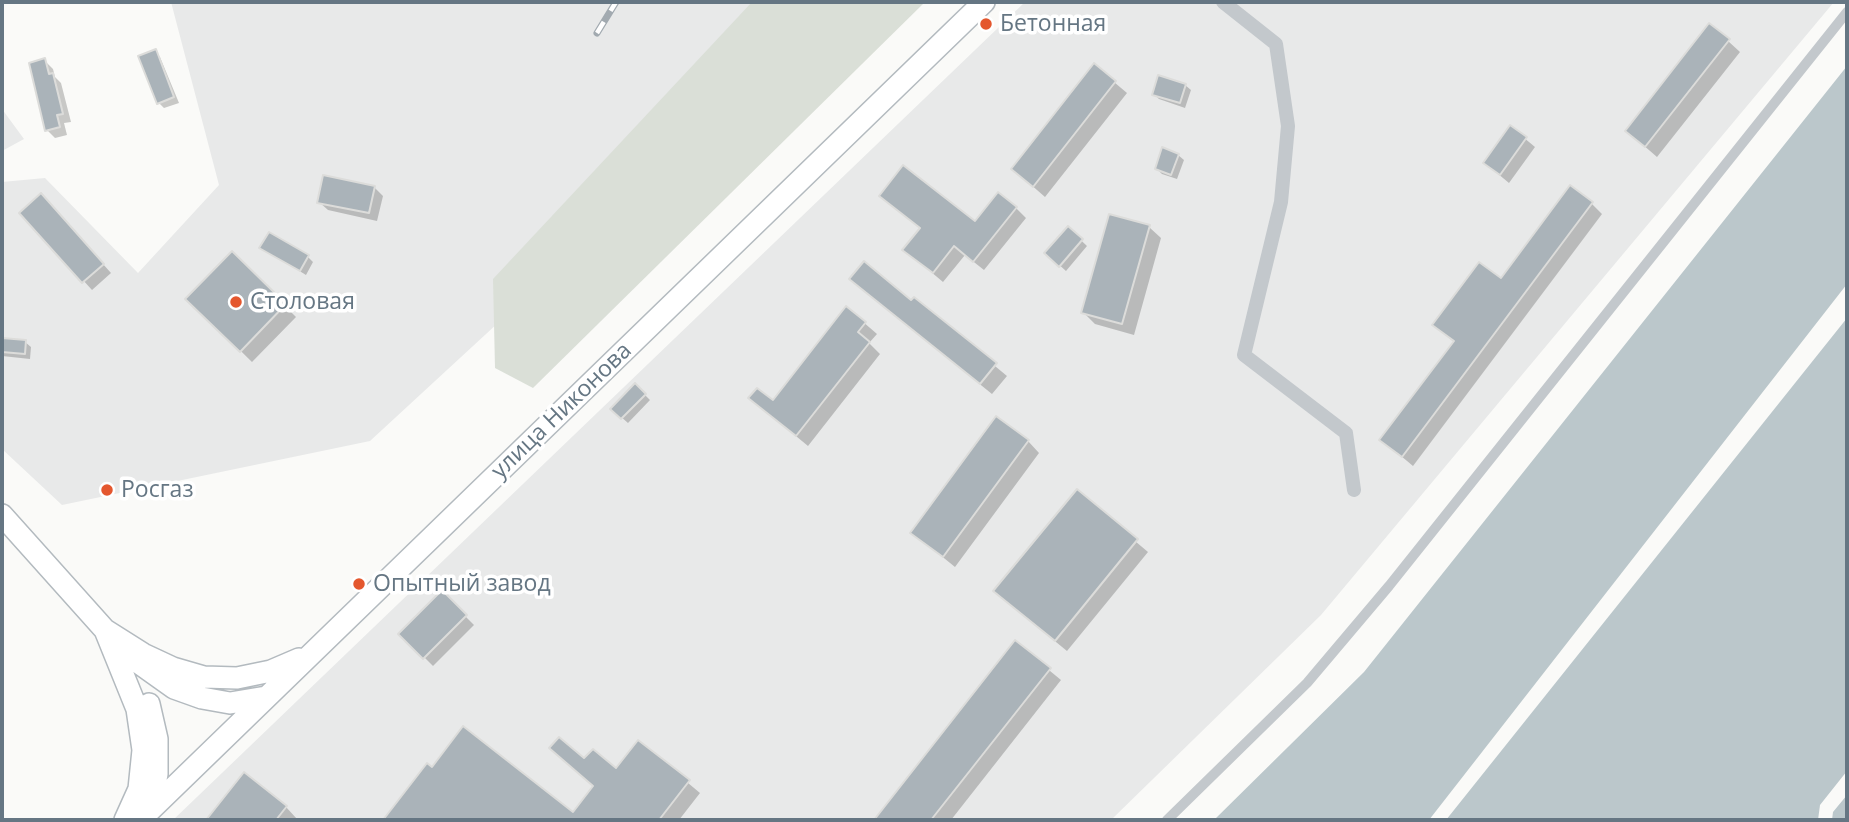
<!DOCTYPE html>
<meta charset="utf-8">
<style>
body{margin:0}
#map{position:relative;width:1849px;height:822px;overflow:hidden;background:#fafaf8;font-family:"Open Sans",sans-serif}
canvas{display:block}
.frame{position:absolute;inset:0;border:4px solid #657683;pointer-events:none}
</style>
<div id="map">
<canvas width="1849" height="822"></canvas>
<div class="frame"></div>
</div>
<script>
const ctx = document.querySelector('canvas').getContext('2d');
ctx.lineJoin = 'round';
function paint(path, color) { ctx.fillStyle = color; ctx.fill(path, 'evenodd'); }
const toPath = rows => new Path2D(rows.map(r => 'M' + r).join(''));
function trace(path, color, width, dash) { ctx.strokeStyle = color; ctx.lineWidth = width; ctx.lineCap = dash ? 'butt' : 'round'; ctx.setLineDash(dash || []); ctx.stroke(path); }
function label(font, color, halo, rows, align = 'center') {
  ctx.font = font + ' "Open Sans",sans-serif'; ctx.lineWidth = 7; ctx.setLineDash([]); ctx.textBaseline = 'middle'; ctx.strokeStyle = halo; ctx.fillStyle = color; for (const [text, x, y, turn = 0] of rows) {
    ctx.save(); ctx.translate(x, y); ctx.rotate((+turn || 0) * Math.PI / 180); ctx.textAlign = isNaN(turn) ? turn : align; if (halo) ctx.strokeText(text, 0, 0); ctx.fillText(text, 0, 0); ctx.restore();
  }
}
paint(toPath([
 [171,2,846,2,370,441,62,505,2,449,2,182,45,178,138,273,219,185],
 [1025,2,1834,2,1321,615,1111,820,173,820],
 [2,109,24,139,2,151]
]), '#e8e9e9');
paint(toPath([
 [752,2,925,2,533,388,495,368,493,279]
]), '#dadfd7');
paint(toPath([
 [1847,66,1847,284,1429,820,1214,820,1364,672],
 [1847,318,1847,771,1820,805,1818,820,1446,820],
 [1847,795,1847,820,1832,820,1833,812]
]), '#bbc7cb');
paint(toPath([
 [1728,41,1740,52,1657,157,1627,131],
 [155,51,160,57,179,103,164,108,159,103],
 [44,60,53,69,55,77,61,83,71,122,64,123,67,135,55,138,47,130],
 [1095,66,1127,93,1045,197,1013,169],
 [1185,85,1191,90,1185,108,1159,99,1154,94],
 [1511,127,1535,147,1509,183,1485,163],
 [1178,155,1184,160,1177,179,1162,174,1157,169],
 [374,187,383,196,377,221,328,210,319,202],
 [881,196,975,223,1016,208,1026,218,984,270,965,255,943,282,905,250,921,229],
 [1591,203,1602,214,1413,466,1382,440,1455,343,1434,325,1501,281],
 [49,204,111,273,92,290,22,213],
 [1149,227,1161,238,1134,335,1095,324,1083,312],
 [1068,228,1087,246,1066,271,1046,253],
 [262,248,308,257,313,262,306,275],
 [232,253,296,317,252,362,188,299],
 [863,290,912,302,914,299,1007,376,992,394],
 [847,308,877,334,869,343,880,354,808,446,750,398,773,403],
 [2,340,25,342,31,347,30,359,2,356],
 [635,385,650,400,628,423,612,409],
 [1028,441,1039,453,955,567,913,533],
 [1077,492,1148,552,1067,651,1007,602],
 [442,593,474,625,433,666,401,634],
 [1016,643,1061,680,951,820,877,820],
 [639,742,700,793,679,820,385,820,428,766,573,814,595,787,584,761,616,771],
 [244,775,286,807,297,819,296,820,209,820]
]), '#0003');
const building = toPath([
 [1709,23,1730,39,1645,147,1625,131,1709,23],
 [156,49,174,97,157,104,138,56,156,49],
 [45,58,49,74,53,73,63,114,57,115,60,127,45,131,29,63,45,58],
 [1094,63,1116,81,1033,187,1011,169,1094,63],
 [1158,75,1186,84,1180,103,1152,95,1158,75],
 [1510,125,1527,137,1500,175,1483,163,1510,125],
 [1162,147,1179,154,1171,175,1155,169,1162,147],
 [903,165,975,221,998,192,1017,207,973,262,954,246,933,273,902,250,920,228,879,196,903,165],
 [323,175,375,186,369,213,317,203,323,175],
 [1570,185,1593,202,1402,457,1379,440,1454,341,1432,325,1479,262,1501,278,1570,185],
 [41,193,104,264,82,283,19,213,41,193],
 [1109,214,1150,225,1122,324,1081,313,1109,214],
 [1068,226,1083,239,1059,267,1044,253,1068,226],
 [269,232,309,255,300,271,259,248,269,232],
 [232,251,286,304,240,352,185,299,232,251],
 [864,261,911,300,914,297,997,363,980,384,849,279,864,261],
 [846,306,866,322,858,332,870,342,796,436,748,398,757,388,773,400,846,306],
 [2,338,26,340,25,354,2,352,2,338],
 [635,383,646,394,621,419,610,409,635,383],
 [996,416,1029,440,943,557,910,533,996,416],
 [1077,489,1138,539,1055,641,993,591,1077,489],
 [442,590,467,615,423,659,398,634,442,590],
 [1015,640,1051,668,931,820,874,820,1015,640],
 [463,726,573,812,593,786,549,748,559,737,584,758,593,749,616,768,638,740,690,780,659,820,383,820,427,763,432,767,463,726],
 [244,772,287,806,276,820,206,820,244,772]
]);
paint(building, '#aab3b9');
trace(building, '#dcdcda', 2);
const secondary = toPath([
 [2,515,105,630,143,654,173,668,204,677,237,678,271,671,299,659],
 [105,630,137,709,143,750,139,789,125,820],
 [136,661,174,688,202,698,230,703,266,697],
 [149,704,157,739,157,774,149,811],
 [140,820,984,2]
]);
trace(secondary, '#b3babf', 24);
trace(toPath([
 [1167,820,1307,683,1389,586,1847,12]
]), '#c3c8cc', 10);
trace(toPath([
 [1223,2,1276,44,1288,126,1281,202,1244,355,1346,433,1354,490]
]), '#c3c8cc', 14);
trace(secondary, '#fff', 21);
const rail = toPath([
 [597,33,616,2]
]);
trace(rail, '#a2aab0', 7);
trace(rail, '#fff', 4.5, [13]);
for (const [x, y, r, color] of [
 [986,24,7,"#e4572e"],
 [236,302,7,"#e4572e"],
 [107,490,7,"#e4572e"],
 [359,584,7,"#e4572e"]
]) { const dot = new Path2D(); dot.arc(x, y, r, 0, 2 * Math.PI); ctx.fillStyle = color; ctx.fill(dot); trace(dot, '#fff', 2.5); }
label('23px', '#657683', '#fff', [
 ["Бетонная",1000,24],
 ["Столовая",250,302],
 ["Росгаз",121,490],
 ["Опытный завод",373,584]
], 'left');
label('23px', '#657683', '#fff', [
 ["улица Никонова",562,411,-44]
]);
</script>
